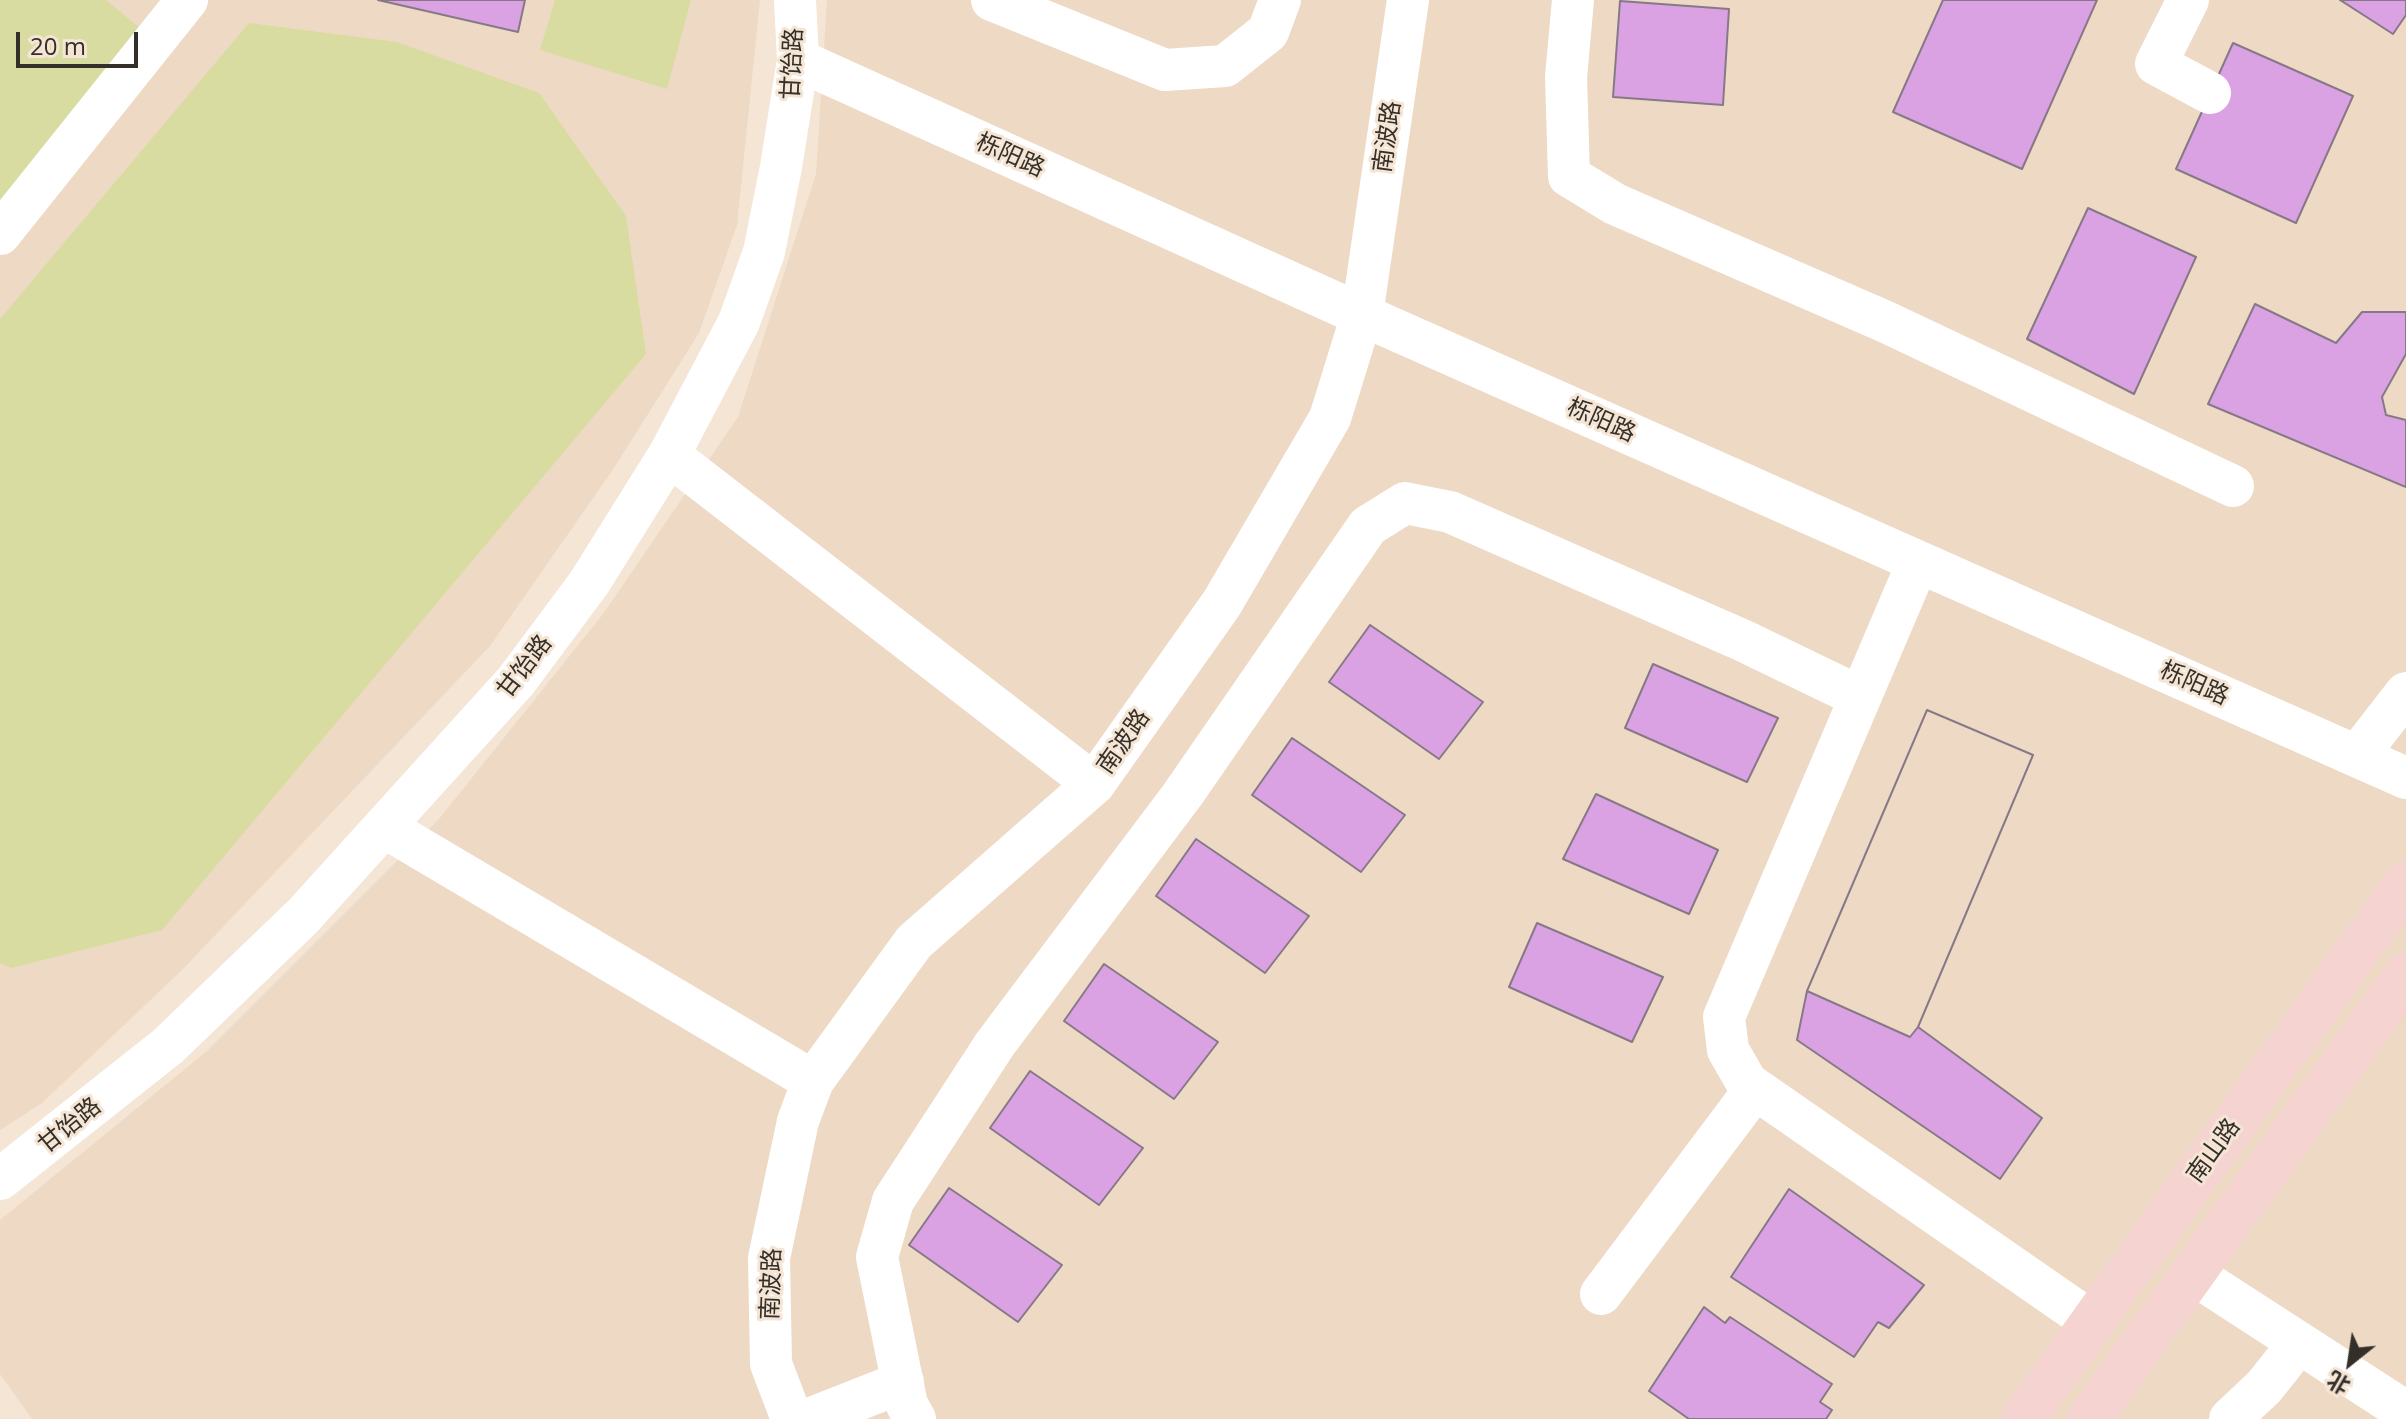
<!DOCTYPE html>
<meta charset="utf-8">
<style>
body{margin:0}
#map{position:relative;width:2406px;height:1419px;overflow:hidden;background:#f4e5d5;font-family:"Open Sans","Noto Sans SC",sans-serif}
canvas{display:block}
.north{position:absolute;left:2310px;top:1323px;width:80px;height:80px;-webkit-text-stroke:6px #f4e5d5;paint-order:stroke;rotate:210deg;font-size:22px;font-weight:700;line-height:32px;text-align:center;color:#352f29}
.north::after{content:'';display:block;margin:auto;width:28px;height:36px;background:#352f29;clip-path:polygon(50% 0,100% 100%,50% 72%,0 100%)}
.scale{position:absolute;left:16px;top:32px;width:122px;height:36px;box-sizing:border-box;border:4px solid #352f29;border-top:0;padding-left:10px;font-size:24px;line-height:28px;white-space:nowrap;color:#352f29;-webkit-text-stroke:6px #f4e5d5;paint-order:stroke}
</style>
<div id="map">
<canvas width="2406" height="1419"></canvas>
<div class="north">北</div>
<div class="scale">20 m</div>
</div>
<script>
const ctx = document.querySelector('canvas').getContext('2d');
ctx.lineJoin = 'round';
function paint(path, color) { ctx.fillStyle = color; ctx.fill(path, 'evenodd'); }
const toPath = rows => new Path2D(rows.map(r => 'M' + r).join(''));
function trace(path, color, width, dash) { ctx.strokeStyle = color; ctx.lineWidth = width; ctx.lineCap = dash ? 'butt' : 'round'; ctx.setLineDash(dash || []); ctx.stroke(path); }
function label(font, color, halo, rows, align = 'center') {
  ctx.font = font + ' "Open Sans","Noto Sans SC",sans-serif'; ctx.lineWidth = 6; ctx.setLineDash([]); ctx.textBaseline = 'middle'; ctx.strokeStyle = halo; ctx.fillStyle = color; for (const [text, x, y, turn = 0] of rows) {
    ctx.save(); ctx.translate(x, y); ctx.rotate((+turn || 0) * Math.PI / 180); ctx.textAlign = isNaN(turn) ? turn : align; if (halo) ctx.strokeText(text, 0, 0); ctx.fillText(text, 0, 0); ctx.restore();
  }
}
paint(toPath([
 [0,0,760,0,737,225,699,333,614,468,490,646,182,970,42,1103,0,1130],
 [827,0,2406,0,2406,1419,32,1419,0,1374,0,1220,207,1051,439,819,603,614,738,417,816,174]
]), '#eed9c4');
paint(toPath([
 [0,0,106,0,147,34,0,208],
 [555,0,691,0,667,89,540,50],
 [249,23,397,42,539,93,626,216,646,354,162,930,11,968,0,963,0,319]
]), '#d8dca0');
const building = toPath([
 [378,0,525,0,518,32,378,0],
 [1943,0,2097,0,2022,169,1893,112,1943,0],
 [2340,0,2406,0,2406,15,2393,34,2340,0],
 [1620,1,1729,9,1723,105,1613,97,1620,1],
 [2233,43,2353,96,2296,223,2176,169,2233,43],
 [2088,208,2196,257,2134,394,2027,339,2088,208],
 [2255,304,2336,343,2362,312,2406,312,2406,354,2382,397,2386,415,2406,420,2406,487,2208,404,2255,304],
 [1370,625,1483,702,1439,759,1329,682,1370,625],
 [1653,664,1778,718,1747,782,1625,728,1653,664],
 [1927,710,2033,755,1918,1027,2042,1118,2000,1179,1797,1040,1807,991,1927,710],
 [1927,710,2033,755,1918,1027,1910,1037,1807,991,1927,710],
 [1292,738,1405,815,1361,872,1252,795,1292,738],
 [1596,794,1718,850,1689,914,1563,859,1596,794],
 [1196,839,1309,916,1265,973,1156,896,1196,839],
 [1537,923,1663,977,1632,1042,1509,987,1537,923],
 [1104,964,1218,1042,1174,1099,1064,1021,1104,964],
 [1030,1071,1143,1148,1099,1205,990,1128,1030,1071],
 [949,1188,1062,1265,1018,1322,909,1245,949,1188],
 [1789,1189,1924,1285,1889,1328,1878,1322,1854,1357,1731,1277,1789,1189],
 [1704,1307,1725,1323,1730,1317,1832,1384,1820,1402,1832,1410,1826,1419,1689,1419,1649,1391,1704,1307]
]);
paint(building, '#dba2e3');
trace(building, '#867987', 2);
trace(toPath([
 [992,0,1165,70,1225,66,1268,32,1280,0],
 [1573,0,1566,77,1569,176,1615,204,1886,322,2233,486],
 [2188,0,2156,64,2210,93],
 [798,60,1362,315,2406,778],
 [0,234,187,0],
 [669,455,1094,784],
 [1918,562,1724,1017,1728,1050,1747,1083,2092,1322],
 [2357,756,2406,693],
 [384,827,813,1081],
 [0,1179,168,1046,303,916,516,681,589,583,669,455,739,322,764,252,781,167,798,60,795,0],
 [2193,1274,2406,1412],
 [1601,1294,1755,1089],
 [792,1419,771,1364,769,1258,798,1121,813,1081,914,942,1094,784,1222,603,1330,418,1362,315,1408,0],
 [809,1419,903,1382],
 [915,1419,907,1405,877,1257,893,1201,995,1044,1183,794,1368,526,1405,503,1450,512,1744,641,1860,697],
 [2230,1419,2264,1387,2299,1343]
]), '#fff', 42);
trace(toPath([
 [2023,1419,2406,883],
 [2089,1419,2406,975]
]), '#f5d3d0', 44);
label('24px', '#352f29', '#f4e5d5', [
 ["甘饴路",793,64,-87],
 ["南波路",1388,137,-82],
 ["栎阳路",1010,156,24],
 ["栎阳路",1601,421,24],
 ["甘饴路",525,667,-52],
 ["栎阳路",2194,684,24],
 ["南波路",1124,742,-55],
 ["甘饴路",70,1126,-39],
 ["南山路",2214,1151,-54],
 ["南波路",772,1284,-88]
]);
</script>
